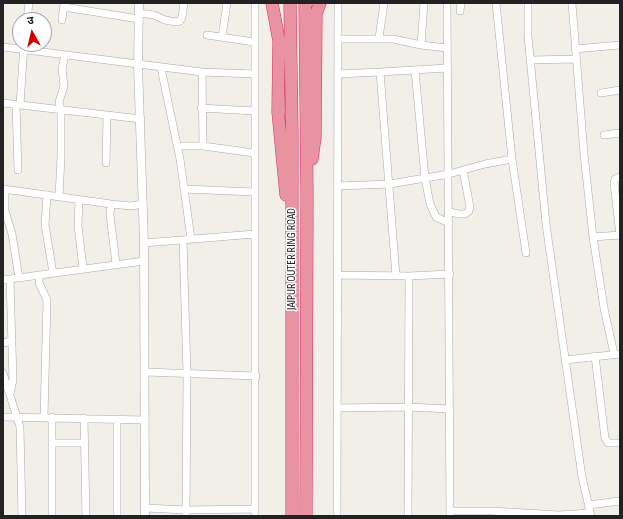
<!DOCTYPE html>
<meta charset="utf-8">
<style>
body{margin:0}
#map{position:relative;width:623px;height:519px;overflow:hidden;background:#f2efe9;font-family:"Sofia Sans Condensed","Noto Sans Devanagari",sans-serif}
canvas{display:block}
.frame{position:absolute;inset:0;border:4px solid #222;pointer-events:none}
.north{position:absolute;left:12px;top:12px;width:40px;height:40px;box-sizing:border-box;background:#fff;border:1px solid #a7a7a7;border-radius:50%;rotate:352deg;font-size:11px;font-weight:700;line-height:16px;text-align:center;color:#222}
.north::after{content:'';display:block;margin:auto;width:14px;height:18px;background:#d40000;clip-path:polygon(50% 0,100% 100%,50% 72%,0 100%)}
</style>
<div id="map">
<canvas width="623" height="519"></canvas>
<div class="frame"></div>
<div class="north">उ</div>
</div>
<script>
const ctx = document.querySelector('canvas').getContext('2d');
ctx.lineJoin = 'round';
const toPath = rows => new Path2D(rows.map(r => 'M' + r).join(''));
function trace(path, color, width, dash) { ctx.strokeStyle = color; ctx.lineWidth = width; ctx.lineCap = dash ? 'butt' : 'round'; ctx.setLineDash(dash || []); ctx.stroke(path); }
function label(font, color, halo, rows, align = 'center') {
  ctx.font = font + ' "Sofia Sans Condensed",sans-serif'; ctx.lineWidth = 3; ctx.setLineDash([]); ctx.textBaseline = 'middle'; ctx.strokeStyle = halo; ctx.fillStyle = color; for (const [text, x, y, turn = 0] of rows) {
    ctx.save(); ctx.translate(x, y); ctx.rotate((+turn || 0) * Math.PI / 180); ctx.textAlign = isNaN(turn) ? turn : align; if (halo) ctx.strokeText(text, 0, 0); ctx.fillText(text, 0, 0); ctx.restore();
  }
}
const minor = toPath([
 [424,3,421,45,447,48],
 [447,3,450,516],
 [496,3,512,159,526,253],
 [528,3,528,36,546,224,582,477,591,516],
 [572,3,584,154,593,237,604,308,614,354],
 [64,7,139,19],
 [460,11,461,3],
 [139,13,154,15,165,20,176,22,180,21,182,17,184,3],
 [27,20,29,3],
 [62,20,64,4],
 [207,35,254,42],
 [222,37,227,3],
 [379,38,384,3],
 [338,39,393,39,421,45],
 [3,47,202,72,254,74],
 [575,49,620,45],
 [530,60,576,59],
 [161,68,180,159,191,239],
 [415,70,425,178,430,204,436,217,449,223],
 [202,72,203,146],
 [338,74,380,72],
 [601,93,620,90],
 [3,103,141,119],
 [16,105,18,170],
 [20,105,24,44],
 [201,108,254,111],
 [604,135,620,133],
 [177,146,203,146,254,153],
 [106,163,107,116],
 [620,177,615,179,614,183,620,236],
 [338,186,390,184,449,174,485,164,512,159],
 [3,189,111,204,131,206,143,204],
 [5,189,5,211,12,234,19,278],
 [184,189,254,192],
 [47,195,45,225,53,273],
 [59,197,61,157,61,110,59,102,64,86,62,69,65,55],
 [79,200,78,226,83,268],
 [111,204,110,215,116,264],
 [449,212,459,214,465,214,469,211,470,207,463,170],
 [593,237,620,235],
 [183,240,187,374,186,516],
 [144,243,255,234],
 [39,275,39,283,47,300,44,418],
 [337,275,409,276],
 [396,276,380,72,447,68],
 [10,279,13,380,10,394],
 [3,280,144,261],
 [3,343,12,341],
 [595,356,605,438,608,443,620,443],
 [565,360,620,354],
 [145,372,256,376],
 [3,373,20,427,22,516],
 [337,408,408,407,450,409],
 [3,417,145,420],
 [84,418,86,516],
 [117,419,117,516],
 [52,443,85,443],
 [588,505,620,501],
 [145,508,186,510,255,509],
 [450,511,491,511,559,515,590,513],
 [52,516,52,417],
 [255,516,255,3],
 [337,516,338,3],
 [408,516,409,276,450,274]
]);
const tertiary = toPath([
 [139,3,138,65,144,243,145,516]
]);
const motorway = toPath([
 [272,3,279,41,278,112,286,195],
 [290,3,292,134,292,516],
 [305,3,307,194,306,516],
 [312,159,315,137,316,14,320,3]
]);
trace(minor, '#a9a9a9', 8);
trace(tertiary, '#a9a9a9', 9);
trace(motorway, '#dc2a67', 13);
trace(minor, '#fff', 7);
trace(tertiary, '#fff', 8);
trace(motorway, '#e892a2', 12);
label('12px', '#222', '#fff', [
 ["JAIPUR OUTER RING ROAD",292,259,-90]
]);
</script>
